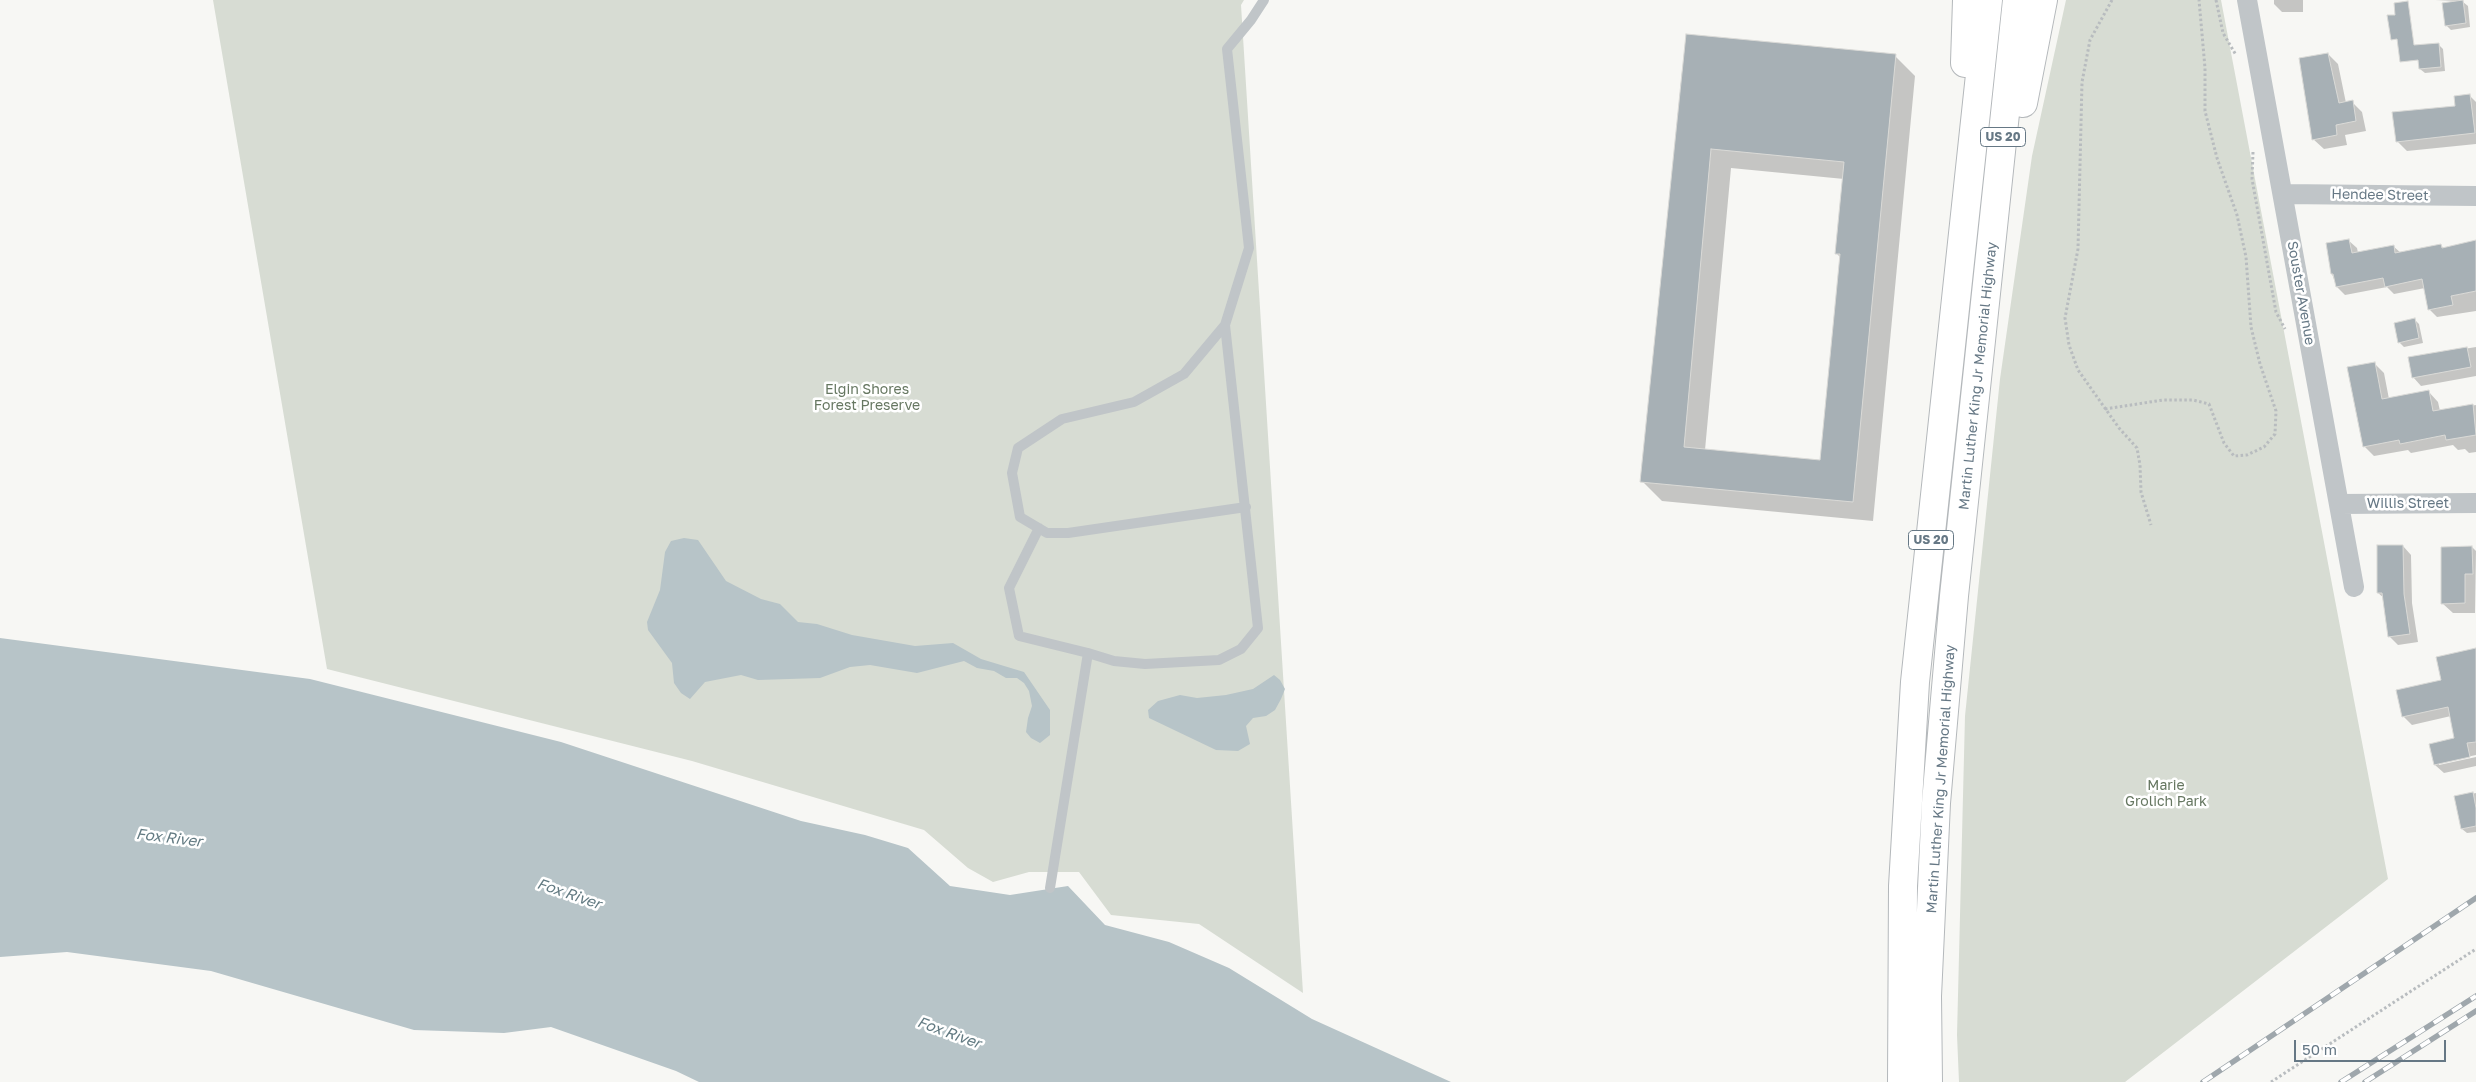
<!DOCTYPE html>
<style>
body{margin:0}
#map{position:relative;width:2476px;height:1082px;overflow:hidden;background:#f7f7f4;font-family:"Golos Text",sans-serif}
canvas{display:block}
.scale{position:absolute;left:2294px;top:1040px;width:152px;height:22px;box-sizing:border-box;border:2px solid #667885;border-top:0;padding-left:6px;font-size:15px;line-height:18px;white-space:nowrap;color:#667885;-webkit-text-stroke:4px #fff;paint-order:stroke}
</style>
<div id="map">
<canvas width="2476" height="1082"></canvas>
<div class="scale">50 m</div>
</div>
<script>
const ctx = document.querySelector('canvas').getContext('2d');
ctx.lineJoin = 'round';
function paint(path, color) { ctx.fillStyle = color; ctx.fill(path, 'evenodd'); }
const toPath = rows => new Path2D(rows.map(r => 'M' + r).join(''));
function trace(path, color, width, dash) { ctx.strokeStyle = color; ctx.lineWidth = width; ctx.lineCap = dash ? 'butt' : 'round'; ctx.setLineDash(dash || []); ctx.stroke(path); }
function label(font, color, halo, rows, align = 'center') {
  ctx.font = font + ' "Golos Text",sans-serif'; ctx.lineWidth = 5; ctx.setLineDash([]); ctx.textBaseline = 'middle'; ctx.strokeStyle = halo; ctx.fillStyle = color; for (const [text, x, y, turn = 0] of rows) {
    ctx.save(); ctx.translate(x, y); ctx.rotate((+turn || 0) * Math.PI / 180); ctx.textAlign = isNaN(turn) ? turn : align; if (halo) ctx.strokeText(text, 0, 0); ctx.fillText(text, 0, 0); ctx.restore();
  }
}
paint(toPath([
 [213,0,1244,0,1241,5,1303,993,1199,924,1111,915,1079,872,1029,872,993,882,968,868,924,830,692,761,327,669],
 [2066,0,2221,0,2388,879,2125,1082,1959,1082,1957,1035,1965,716,2000,379,2032,156]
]), '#d7dcd3');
paint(toPath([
 [684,538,698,540,726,581,761,599,780,604,798,622,817,624,852,635,915,646,953,643,981,659,1024,672,1050,710,1050,735,1040,743,1031,738,1026,732,1028,718,1032,706,1029,691,1024,683,1017,678,1006,678,994,671,977,668,964,661,917,673,870,665,850,667,820,678,758,680,741,675,705,682,690,699,681,693,674,683,672,663,648,630,647,622,660,590,665,552,671,541],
 [0,638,310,679,561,742,801,821,865,835,908,848,950,886,1010,895,1068,886,1105,925,1169,942,1229,968,1312,1019,1451,1082,699,1082,676,1071,551,1027,504,1033,414,1030,211,971,67,952,0,957],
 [1274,675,1280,680,1285,689,1281,699,1275,710,1266,716,1253,718,1246,726,1250,744,1238,751,1216,750,1149,718,1148,710,1158,701,1180,695,1197,698,1226,695,1253,689]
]), '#b7c4c8');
paint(toPath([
 [2274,0,2303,0,2303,12,2282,12,2274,4],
 [2435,0,2460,0,2463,2,2468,6,2470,27,2451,30,2446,25,2459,1],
 [2438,44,2443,49,2445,71,2425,73,2420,69],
 [2328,54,2338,64,2346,103,2352,102,2362,112,2366,131,2345,135,2347,145,2324,149,2313,139],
 [1895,56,1915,76,1873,521,1662,501,1642,481,1682,71],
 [1731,168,1844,179,1837,254,1841,258,1821,462,1705,450],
 [2470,96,2476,102,2476,144,2407,151,2397,141,2457,107],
 [2348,240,2357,248,2358,253,2393,246,2401,253,2441,245,2444,249,2476,242,2476,311,2437,317,2429,309,2425,288,2394,294,2387,287,2345,295,2337,287,2332,274],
 [2414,319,2419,324,2423,343,2404,347,2399,342],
 [2476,347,2476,376,2421,386,2413,377,2409,358],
 [2374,363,2384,373,2389,399,2428,391,2438,402,2440,411,2476,405,2476,452,2469,453,2465,449,2458,450,2453,445,2411,453,2408,450,2374,456,2364,446],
 [2403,546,2411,555,2412,603,2418,642,2398,645,2390,637,2384,598,2378,593],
 [2472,547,2476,551,2475,613,2453,613,2442,603],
 [2476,649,2476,755,2439,763,2439,765,2476,757,2476,766,2444,773,2435,765,2456,739,2451,716,2412,725,2403,716],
 [2476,793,2476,832,2467,833,2462,829,2456,797]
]), '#0003');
const building = toPath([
 [2463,0,2466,23,2445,26,2442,3,2463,0],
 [2408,1,2414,45,2439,43,2441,67,2419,69,2418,60,2400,62,2397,39,2391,40,2387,15,2395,15,2394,3,2408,1],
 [1686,34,1896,54,1853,502,1640,482,1686,34],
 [1711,149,1844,162,1835,254,1840,254,1820,460,1684,447,1711,149],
 [2328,53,2339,103,2353,100,2356,121,2336,125,2337,135,2312,140,2299,58,2328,53],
 [2470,94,2475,133,2396,142,2392,112,2455,106,2454,96,2470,94],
 [2349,239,2352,253,2394,245,2395,253,2441,244,2442,248,2476,240,2476,291,2451,296,2453,305,2428,310,2422,279,2385,287,2383,278,2336,287,2333,274,2331,274,2326,243,2349,239],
 [2415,318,2419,338,2398,343,2394,323,2415,318],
 [2467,347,2471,367,2412,378,2408,357,2467,347],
 [2375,362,2382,399,2429,390,2433,411,2473,404,2476,435,2446,440,2445,435,2400,444,2399,440,2363,447,2347,367,2375,362],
 [2377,545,2403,545,2404,594,2410,634,2388,637,2382,593,2377,593,2377,545],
 [2472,546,2473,574,2465,574,2465,603,2441,604,2441,547,2472,546],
 [2476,648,2476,742,2467,743,2470,757,2434,765,2429,744,2454,738,2448,707,2402,717,2396,690,2441,680,2436,657,2476,648],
 [2473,792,2476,808,2476,826,2461,829,2454,796,2473,792]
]);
paint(building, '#a7b0b5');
trace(building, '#d9d9d6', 1);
const highway = toPath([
 [1965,63,1967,0],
 [2023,103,2043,0],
 [1902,1082,1903,886,1915,682,1988,0],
 [1928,1082,1927,996,1936,803,1954,596,2017,0]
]);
trace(highway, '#b4b8bb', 30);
trace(toPath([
 [2112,0,2090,40,2082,82,2078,249,2065,318,2069,345,2078,370,2119,428,2137,448,2140,465,2141,492,2151,525],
 [2216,0,2223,33,2236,55],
 [2253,152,2252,179,2276,312,2285,329],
 [2105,409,2163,400,2193,400,2209,404,2224,443,2234,456,2247,455,2264,447,2275,434,2276,411,2260,364,2251,327,2246,257,2237,215,2217,158,2205,111,2205,68,2199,0],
 [2271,1082,2476,949]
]), '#b8bcbf', 3, [2.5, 2.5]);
trace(toPath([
 [1246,507,1068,533,1047,533,1020,517,1012,473,1018,448,1062,419,1134,402,1184,374,1225,325,1249,248,1227,49,1251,20,1264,0],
 [1039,528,1009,588,1019,636,1088,653],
 [1050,888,1088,653,1114,661,1145,664,1219,660,1241,649,1258,628,1225,325]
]), '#c0c5c8', 10);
trace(toPath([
 [2247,0,2354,587],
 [2283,194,2476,196],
 [2340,504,2476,503]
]), '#c0c5c8', 20);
trace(highway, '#fff', 28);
const rail = toPath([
 [2203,1082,2476,898],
 [2341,1082,2476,996],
 [2365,1082,2476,1011]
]);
trace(rail, '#9fa7ac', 5.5);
trace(rail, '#fff', 4, [11]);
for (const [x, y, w] of [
 [2003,137,45],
 [1931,540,45]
]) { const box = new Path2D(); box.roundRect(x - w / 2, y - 9.5, w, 19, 4); ctx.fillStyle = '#fff'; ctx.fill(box); trace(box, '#667885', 1); }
label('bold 12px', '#667885', null, [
 ["US 20",2003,137],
 ["US 20",1931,540]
]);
label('14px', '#667885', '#fff', [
 ["Hendee Street",2380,195,1],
 ["Souster Avenue",2301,293,80],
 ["Martin Luther King Jr Memorial Highway",1978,376,-84],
 ["Willis Street",2408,504],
 ["Martin Luther King Jr Memorial Highway",1941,779,-86]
]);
label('14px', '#667761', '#fff', [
 ["Elgin Shores",867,390],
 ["Forest Preserve",867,406],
 ["Marie",2166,786],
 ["Grolich Park",2166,802]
]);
label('italic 15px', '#627a82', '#fff', [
 ["Fox River",169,838,7],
 ["Fox River",569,894,19],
 ["Fox River",949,1033,20]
]);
</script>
